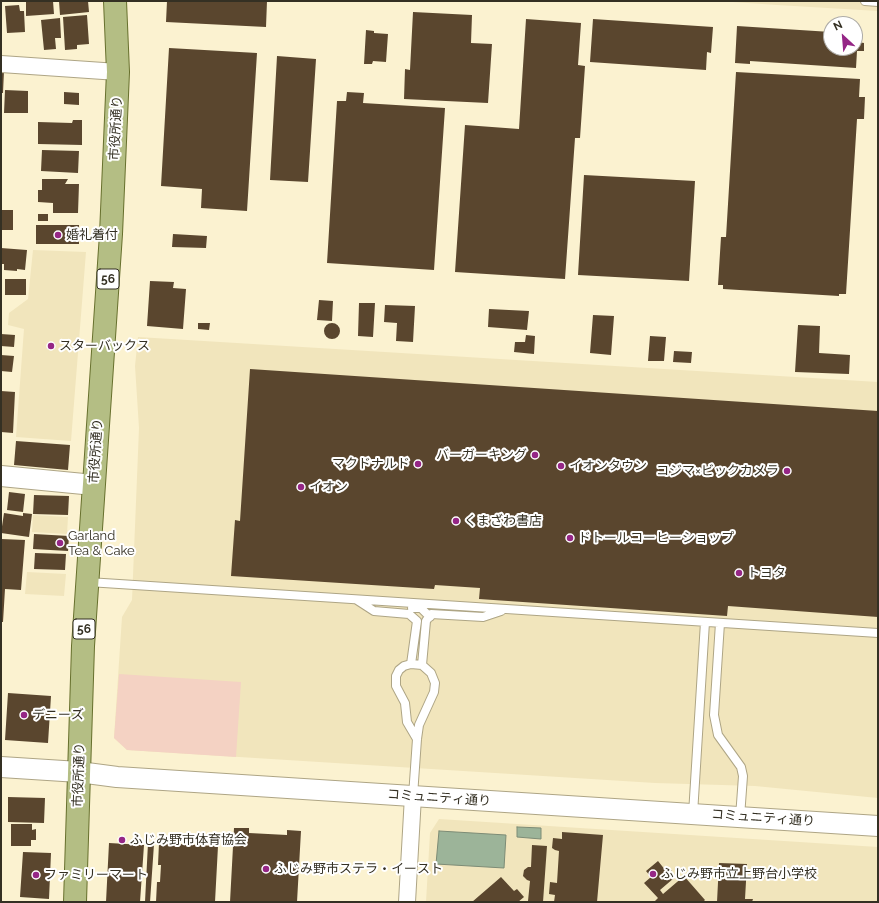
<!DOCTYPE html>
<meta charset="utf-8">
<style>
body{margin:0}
#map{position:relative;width:879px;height:903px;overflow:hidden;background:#fbf2d0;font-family:Raleway,sans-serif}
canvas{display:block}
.frame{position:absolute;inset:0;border:2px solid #343023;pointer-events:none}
.north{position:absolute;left:823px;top:16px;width:40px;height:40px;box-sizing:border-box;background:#fff;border:1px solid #aeaca7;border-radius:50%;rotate:334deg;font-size:11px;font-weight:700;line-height:16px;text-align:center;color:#343023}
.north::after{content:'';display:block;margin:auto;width:14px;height:18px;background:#952686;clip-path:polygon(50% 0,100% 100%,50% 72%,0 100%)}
</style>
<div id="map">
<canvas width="879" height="903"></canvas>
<div class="frame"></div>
<div class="north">N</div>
</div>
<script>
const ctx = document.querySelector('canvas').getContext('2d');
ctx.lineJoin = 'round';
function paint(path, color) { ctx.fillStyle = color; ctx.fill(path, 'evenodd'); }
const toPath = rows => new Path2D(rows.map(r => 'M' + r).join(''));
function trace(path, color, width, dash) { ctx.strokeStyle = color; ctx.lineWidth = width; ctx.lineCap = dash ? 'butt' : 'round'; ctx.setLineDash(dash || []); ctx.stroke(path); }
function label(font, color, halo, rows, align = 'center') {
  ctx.font = font + ' Raleway,"Noto Sans JP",sans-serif'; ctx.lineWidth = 4; ctx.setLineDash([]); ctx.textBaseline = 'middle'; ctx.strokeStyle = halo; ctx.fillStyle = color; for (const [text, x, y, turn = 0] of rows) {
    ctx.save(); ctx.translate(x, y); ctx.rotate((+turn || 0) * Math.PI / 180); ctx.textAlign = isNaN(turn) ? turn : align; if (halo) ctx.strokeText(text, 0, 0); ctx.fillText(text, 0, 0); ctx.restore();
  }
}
paint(toPath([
 [718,1,878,1,878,11,777,5],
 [33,250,86,252,71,441,16,437,24,329,8,325,9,313,28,299],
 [138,337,878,382,878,798,755,786,655,783,127,750,114,738,122,617,132,600,139,428,135,366],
 [33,515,68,517,67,534,32,532],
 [27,572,66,574,64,596,25,594],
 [439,819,878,847,878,902,426,902,430,833]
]), '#f1e5bc');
paint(toPath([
 [119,674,241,682,236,757,127,750,114,738]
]), '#f4d2c3');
const water = toPath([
 [517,827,541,828,541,839,517,837,517,827],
 [439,831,506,835,504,868,436,864,439,831]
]);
paint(water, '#9cb499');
trace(water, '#7d8c76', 1);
paint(toPath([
 [26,1,53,1,54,14,26,16],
 [59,1,88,1,89,12,60,15],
 [167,1,267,1,266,27,166,22],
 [19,5,20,11,24,11,25,32,7,33,5,6],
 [413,12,472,15,471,43,492,44,488,103,404,99,405,69,410,70],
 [87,15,89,44,77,45,77,49,65,50,63,17],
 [60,18,61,38,55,38,56,49,44,50,41,20],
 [526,19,581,23,578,65,585,66,580,138,575,138,565,279,455,272,465,125,519,129],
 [593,19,713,27,711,53,707,52,706,70,590,62],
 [737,26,831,32,831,48,855,48,855,34,858,34,858,42,864,43,864,51,857,51,856,68,750,61,750,64,735,63],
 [366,30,374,31,374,33,388,34,386,62,373,61,372,64,364,64],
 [169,48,257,53,247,211,201,208,202,189,161,186],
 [277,56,316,59,308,182,270,180],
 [1,71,4,71,3,93,1,93],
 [736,72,860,79,859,97,865,97,864,119,857,119,846,294,839,294,839,296,723,289,723,285,718,285,721,237,726,237],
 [5,90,28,91,28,113,4,113],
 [64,92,79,93,79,105,64,104],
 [347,92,364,93,363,103,445,108,434,270,327,263,337,101,346,101],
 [73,120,82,120,82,145,38,144,38,122,72,123],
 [42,150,79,151,78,173,41,171],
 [584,175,695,181,689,281,578,275],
 [42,179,68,179,65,184,79,184,78,213,53,213,53,203,38,202,38,190,42,190],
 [1,210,13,210,13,230,1,230],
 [38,214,48,214,48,221,38,221],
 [36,225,79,225,79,244,36,244],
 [173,234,207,236,206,248,172,247],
 [1,248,27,250,25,270,17,269,17,271,4,270,4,264,1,264],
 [5,279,26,279,26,295,5,295],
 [150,281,174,282,173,288,186,289,183,329,147,326],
 [319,300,333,301,332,321,317,320],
 [359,303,375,303,373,337,358,336],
 [385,305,415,306,413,342,396,341,397,323,384,322],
 [489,309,529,311,527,330,488,327],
 [593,315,614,316,611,355,590,353],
 [198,323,210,323,209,330,198,329],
 '324 331a8 8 0 1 1 16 0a8 8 0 1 1-16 0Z',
 [798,325,820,326,819,353,850,355,849,374,795,372],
 [1,334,15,335,14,347,1,346],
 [526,335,535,336,534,354,514,352,515,342,525,342],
 [650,336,666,337,664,361,648,361],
 [674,351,692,352,691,363,673,362],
 [1,355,14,356,12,372,1,371],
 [250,369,878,411,878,617,728,606,727,616,479,599,480,588,435,585,434,589,231,576,235,520,240,521],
 [1,391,15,392,13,433,1,432],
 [16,441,70,445,68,470,14,465],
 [9,492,25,494,23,512,7,510],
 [34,495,69,496,68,515,33,514],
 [4,513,23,516,23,513,32,514,29,537,1,533],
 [34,534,69,536,68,551,33,549],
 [1,539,25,540,21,590,5,589,3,622,1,622],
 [35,553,66,554,65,570,34,569],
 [8,693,51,696,48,743,5,740],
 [8,797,45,798,44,823,8,822],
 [11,824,32,824,32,830,36,829,36,840,31,840,31,846,11,846],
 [234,828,249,828,249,833,287,835,287,830,301,831,297,902,230,902],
 [562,832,603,835,597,902,554,902,555,895,549,894,550,882,557,883,559,851,555,850,552,848,553,838,562,839],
 [109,843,144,845,140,902,106,902],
 [148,843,154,844,150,902,145,902],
 [159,843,218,846,215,902,156,902,157,882,160,882,161,865,158,865],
 [532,845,547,846,543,902,528,901,530,881,527,880,523,876,524,870,528,867,531,867],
 [23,852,51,853,49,899,20,897],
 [658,861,666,871,669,868,672,871,670,873,674,878,660,890,663,894,684,876,705,900,703,902,654,902,658,898,644,883,651,877,646,871],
 [719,863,747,864,745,899,753,899,752,902,717,902],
 [501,877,514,891,517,889,524,897,518,902,472,902]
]), '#5a462e');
const service = toPath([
 [865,1,878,2],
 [88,582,878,633],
 [357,600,374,611,409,614,417,621,411,664],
 [412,608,421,608,430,617],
 [720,623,714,715,718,735,741,767,743,776,740,817],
 [422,665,426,621,431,614,483,617,501,611],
 [413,796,417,739,419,725,434,692,435,683,431,673,422,665,411,664,404,666,399,670,396,676,396,686,405,703,407,722,417,739],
 [693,814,705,622]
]);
const minor = toPath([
 [1,64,118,72],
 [407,902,413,796]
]);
const tertiary = toPath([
 [1,476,94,485],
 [1,767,79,772,117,777,878,826]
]);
const primary = toPath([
 [75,902,83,646,111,234,118,72,115,1]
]);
trace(service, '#aea585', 10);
trace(minor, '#aea585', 18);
trace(tertiary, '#aea585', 22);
trace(primary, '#67702d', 24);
trace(service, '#fff', 8);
trace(minor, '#fff', 16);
trace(tertiary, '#fff', 20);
trace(primary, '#b4be84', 22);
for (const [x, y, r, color] of [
 [58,235,4,"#952686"],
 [51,346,4,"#952686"],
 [535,455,4,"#952686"],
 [418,464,4,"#952686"],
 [561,466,4,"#952686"],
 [787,471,4,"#952686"],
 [301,487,4,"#952686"],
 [456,521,4,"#952686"],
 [570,538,4,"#952686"],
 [60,543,4,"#952686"],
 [739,573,4,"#952686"],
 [24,715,4,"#952686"],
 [122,840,4,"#952686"],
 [266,869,4,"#952686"],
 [653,874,4,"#952686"],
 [36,875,4,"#952686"]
]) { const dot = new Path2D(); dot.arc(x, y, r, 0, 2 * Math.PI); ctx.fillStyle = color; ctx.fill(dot); trace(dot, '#fff', 1.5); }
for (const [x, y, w] of [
 [108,279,22],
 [84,629,22]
]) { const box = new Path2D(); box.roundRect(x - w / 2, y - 10, w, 20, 3); ctx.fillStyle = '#fff'; ctx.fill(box); trace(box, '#343023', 1); }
label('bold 12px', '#343023', null, [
 ["56",108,279],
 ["56",84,629]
]);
label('13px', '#343023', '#fff', [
 ["市役所通り",116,128,-87],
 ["市役所通り",96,451,-86],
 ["市役所通り",79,775,-88],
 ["コミュニティ通り",439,798,4],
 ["コミュニティ通り",763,818,4]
]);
label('13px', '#343023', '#fff', [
 ["婚礼着付",66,235],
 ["スターバックス",59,346],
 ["バーガーキング",527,455,"right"],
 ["マクドナルド",410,464,"right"],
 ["イオンタウン",569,466],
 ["コジマ×ビックカメラ",779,471,"right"],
 ["イオン",309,487],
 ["くまざわ書店",464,521],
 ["Garland",68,536],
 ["Tea & Cake",68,551],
 ["ドトールコーヒーショップ",578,538],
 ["トヨタ",747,573],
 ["デニーズ",32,715],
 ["ふじみ野市体育協会",130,840],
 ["ふじみ野市ステラ・イースト",274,869],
 ["ふじみ野市立上野台小学校",661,874],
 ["ファミリーマート",44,875]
], 'left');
</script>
